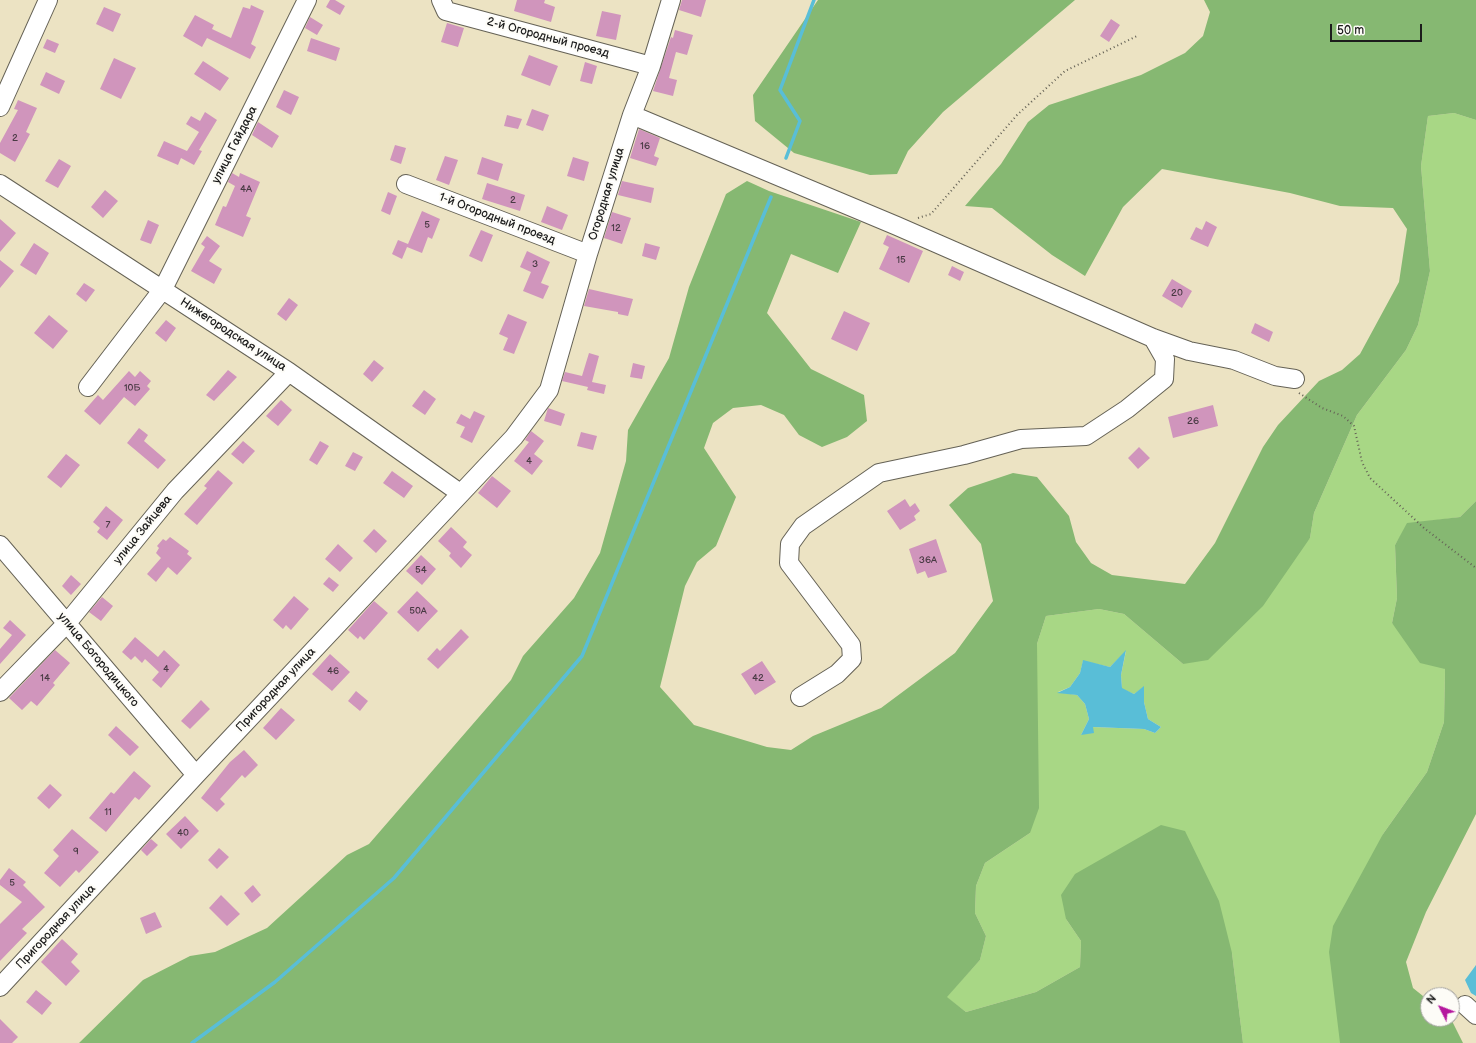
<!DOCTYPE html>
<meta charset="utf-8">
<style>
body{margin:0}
#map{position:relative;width:1476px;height:1043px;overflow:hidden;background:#ece3c3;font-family:"Balsamiq Sans",sans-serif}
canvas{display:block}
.north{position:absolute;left:1420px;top:987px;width:40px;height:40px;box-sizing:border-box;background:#fdfcf7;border:1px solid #a3a29f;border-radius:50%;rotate:312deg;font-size:11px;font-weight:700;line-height:16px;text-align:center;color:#1c1c1c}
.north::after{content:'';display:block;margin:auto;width:14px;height:18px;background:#b5179e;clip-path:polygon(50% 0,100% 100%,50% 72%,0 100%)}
.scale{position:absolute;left:1330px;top:24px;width:92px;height:18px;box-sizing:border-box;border:2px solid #1c1c1c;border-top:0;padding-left:5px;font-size:12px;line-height:14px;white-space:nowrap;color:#1c1c1c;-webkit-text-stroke:3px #fdfcf7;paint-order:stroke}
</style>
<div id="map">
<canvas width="1476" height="1043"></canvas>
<div class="north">N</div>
<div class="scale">50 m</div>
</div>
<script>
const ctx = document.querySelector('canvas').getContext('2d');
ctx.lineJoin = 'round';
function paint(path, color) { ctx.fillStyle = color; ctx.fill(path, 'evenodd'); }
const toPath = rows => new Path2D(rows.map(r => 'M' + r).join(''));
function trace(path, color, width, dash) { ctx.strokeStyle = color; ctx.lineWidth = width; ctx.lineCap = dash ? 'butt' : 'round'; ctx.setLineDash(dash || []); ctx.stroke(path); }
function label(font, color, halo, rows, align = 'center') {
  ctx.font = font + ' "Balsamiq Sans",sans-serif'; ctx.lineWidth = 4; ctx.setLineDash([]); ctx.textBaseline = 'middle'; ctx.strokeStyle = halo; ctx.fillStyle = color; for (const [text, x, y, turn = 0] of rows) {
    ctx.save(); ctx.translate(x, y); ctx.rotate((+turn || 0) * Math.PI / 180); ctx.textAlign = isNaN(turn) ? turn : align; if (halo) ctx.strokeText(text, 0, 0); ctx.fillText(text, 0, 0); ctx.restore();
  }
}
paint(toPath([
 [1454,113,1476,120,1476,501,1460,517,1408,524,1395,545,1397,598,1392,623,1445,669,1444,722,1427,772,1383,834,1340,1036,1340,1043,1243,1043,1232,953,1066,919,1081,941,1080,967,1036,992,966,1012,946,997,980,960,986,936,975,913,976,886,985,863,1030,833,1037,644,1046,616,1099,609,1124,614,1183,664,1310,538,1314,513,1357,415,1406,350,1418,325,1430,271,1421,166,1428,116],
 [1126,651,1121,675,1122,689,1134,694,1144,687,1144,702,1148,719,1161,727,1155,733,1144,729,1092,727,1081,735,1089,719,1085,704,1077,695,1058,692,1070,687,1080,673,1083,661,1110,667]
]), '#a8d785');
paint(toPath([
 [818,0,1075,0,943,112,908,151,897,174,870,175,794,153,755,121,753,95],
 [1204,0,1476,0,1476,120,1454,113,1428,116,1421,166,1430,271,1418,325,1406,350,1357,415,1314,513,1310,538,1263,606,1208,660,1183,664,1124,614,1099,609,1046,616,1037,644,1039,808,1030,833,985,863,976,886,975,913,986,936,980,960,947,997,966,1012,1036,992,1080,967,1081,941,1066,919,1061,895,1075,874,1161,825,1185,831,1219,901,1232,953,1243,1043,79,1043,143,980,190,956,215,952,267,928,347,855,369,844,511,680,523,656,574,598,600,553,626,461,628,430,669,358,689,287,726,194,747,181,769,191,861,222,838,273,791,254,767,313,811,369,864,395,867,421,847,437,822,447,799,435,784,415,761,405,733,408,713,423,704,448,736,497,716,546,697,562,685,586,660,687,694,725,767,747,791,750,813,736,881,708,955,653,993,601,981,544,949,505,968,488,1013,473,1037,477,1069,516,1076,542,1091,563,1112,575,1185,584,1215,543,1263,447,1278,425,1319,381,1342,370,1360,354,1399,282,1407,229,1393,208,1340,206,1290,193,1162,169,1123,207,1085,276,1052,255,992,208,965,206,1001,164,1028,122,1049,105,1141,75,1185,53,1203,36,1210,12],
 [1476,501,1476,814,1426,912,1406,962,1413,988,1428,1000,1428,1019,1451,1019,1463,1043,1340,1043,1329,952,1333,926,1383,834,1427,772,1444,722,1445,669,1420,663,1392,623,1397,598,1395,545,1407,523,1460,517]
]), '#86b872');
paint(toPath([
 [1126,650,1121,675,1122,688,1134,694,1144,686,1144,702,1148,719,1161,727,1155,733,1144,729,1093,727,1094,733,1081,735,1089,719,1085,704,1077,695,1057,693,1070,687,1080,673,1083,660,1110,667],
 [1476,965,1476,996,1471,993,1465,980]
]), '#59bed7');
trace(toPath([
 [786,158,800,121,780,90,814,0],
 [192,1043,275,982,394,878,582,656,771,197]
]), '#59bed7', 3.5);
paint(toPath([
 [330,0,335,0,345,6,340,15,326,7],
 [517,0,545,0,544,3,555,7,551,22,514,11],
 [682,0,706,0,701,17,679,10],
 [251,5,264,11,251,44,256,47,250,59,207,38,202,47,183,36,195,15,214,25,212,29,231,38,243,7,250,9],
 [104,7,121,14,113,32,96,24],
 [602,11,621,15,616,40,596,36],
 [310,17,323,25,317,35,305,28],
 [1111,19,1120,25,1109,42,1100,36],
 [447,23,464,28,458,47,441,42],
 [675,30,693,35,687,55,676,52,669,78,677,80,673,96,653,91,671,37,673,38],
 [311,38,340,48,336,61,307,51],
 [47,39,59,44,55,53,43,48],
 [529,55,558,66,550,86,521,75],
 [114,58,136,68,121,99,100,89],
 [203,61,229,78,220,91,194,74],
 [585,62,597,66,592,84,580,81],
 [46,72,65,81,59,94,40,85],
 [284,90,299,97,291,115,276,107],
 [18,100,37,108,26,132,30,134,15,162,0,153,0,143,18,110,14,109],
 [532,109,549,115,543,131,526,125],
 [205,112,217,120,199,150,202,151,194,165,181,158,178,165,157,156,164,141,187,151,199,132,186,124,191,116,200,121],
 [507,115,522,119,518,129,504,126],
 [258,122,279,136,272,148,252,135],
 [639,129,660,138,654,156,659,158,656,166,630,158],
 [395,145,406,148,401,164,390,160],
 [445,156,458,160,449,185,436,180],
 [482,157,503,164,498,181,477,174],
 [573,157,589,162,584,181,567,176],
 [59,159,71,166,58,188,45,181],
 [232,173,239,177,240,173,260,182,246,216,251,218,243,237,215,225,223,206,226,207,235,186,228,182],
 [622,181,654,188,651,203,618,195],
 [487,183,525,195,520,211,482,199],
 [105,190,118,201,103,218,91,207],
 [388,192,397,196,390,215,381,211],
 [547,206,568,215,562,230,541,222],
 [422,211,440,219,432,239,428,237,422,253,407,247,402,259,392,254,398,240,408,244],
 [612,212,631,218,622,244,604,238],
 [0,219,16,233,0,252],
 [148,220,159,225,151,244,140,240],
 [1206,221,1217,227,1208,247,1190,239,1196,227,1202,230],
 [481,230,493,235,482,262,469,256],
 [887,235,923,251,909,283,879,269,889,247,883,244],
 [207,236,220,246,209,261,222,269,214,284,191,271,205,247,201,244],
 [34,243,49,253,36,275,20,265],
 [645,243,660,247,656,260,642,256],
 [527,251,550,262,541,283,549,286,543,299,523,291,531,272,520,267],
 [0,260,14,271,0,288],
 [952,266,964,272,960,281,948,275],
 [1172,279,1192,291,1182,308,1162,296],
 [84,283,95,290,86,302,76,294],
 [589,289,633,299,628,316,618,314,618,312,584,306],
 [289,298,298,305,286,321,277,314],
 [844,311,870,323,857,351,831,339],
 [508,314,527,322,514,354,503,350,508,338,499,334],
 [49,315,68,331,53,349,34,333],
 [166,320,176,328,166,342,155,333],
 [1255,323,1273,332,1269,342,1251,333],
 [589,353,599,356,592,382,606,385,604,394,587,390,588,387,562,381,565,372,582,376],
 [374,360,384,368,372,382,363,374],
 [633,363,645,366,642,379,630,377],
 [228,370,237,377,214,401,206,395],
 [129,371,135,377,140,371,151,381,147,386,150,389,135,406,124,397,100,425,84,411,98,395,103,400],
 [424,390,436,399,425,415,412,406],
 [281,400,292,410,278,426,266,416],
 [1213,405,1218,426,1173,438,1168,417],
 [548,408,565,414,561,426,544,421],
 [474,411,485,416,472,443,460,437,465,427,456,423,461,414,470,419],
 [139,428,148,435,144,441,166,460,158,469,127,443],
 [531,431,544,441,534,454,543,461,532,475,514,461,529,442,525,440],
 [581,432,597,436,593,450,577,446],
 [243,441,255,451,243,464,231,454],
 [320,441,329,446,317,465,309,460],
 [1139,447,1150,458,1138,469,1128,458],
 [353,452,363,457,355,471,345,466],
 [66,454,80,465,61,488,47,477],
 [218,470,233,483,197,525,184,514,207,488,204,486],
 [392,471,413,486,404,498,383,483],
 [492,476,511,491,497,508,478,493],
 [905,499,910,507,915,503,920,511,914,516,916,520,900,530,887,511],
 [106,506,123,520,107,540,97,532,100,528,93,522],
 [451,527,467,542,463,547,472,555,461,568,449,556,451,553,438,541],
 [374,529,387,541,376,553,363,541],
 [170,537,189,551,187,554,192,558,177,575,168,567,156,582,147,574,161,558,156,553,159,548,157,546,163,539,166,541],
 [936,539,947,572,928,578,925,571,917,574,909,549],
 [338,544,353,558,340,572,325,559],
 [421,555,436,569,422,585,406,571],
 [71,575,81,584,71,595,62,586],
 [329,577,339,585,333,592,323,584],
 [417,591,438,611,418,632,397,612],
 [294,596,309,609,291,630,286,625,283,629,273,620],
 [102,597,113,606,101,621,89,612],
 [374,601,388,613,364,640,360,636,358,639,348,630],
 [10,620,26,635,0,664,0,649,12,635,3,628],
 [461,629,469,637,438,669,427,659,437,648,440,651],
 [135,637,158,657,164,650,180,665,161,688,152,680,159,672,145,659,142,663,135,656,131,660,122,652],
 [55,650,70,663,53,683,55,685,37,706,31,701,22,710,9,698],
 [330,654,350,672,332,691,312,674],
 [762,661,776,682,755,695,741,674],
 [356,691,368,701,360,711,348,701],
 [201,700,210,709,190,729,181,721],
 [281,708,295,720,276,740,263,728],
 [116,726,139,747,130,756,108,735],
 [244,750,258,765,245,778,242,775,220,799,225,804,217,812,201,798,230,762],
 [134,771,151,786,139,800,135,797,106,832,89,818,111,792,114,794],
 [50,784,62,795,49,809,37,798],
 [185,816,199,831,181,849,166,834],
 [72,829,99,852,79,873,76,870,60,887,44,873,59,856,53,850],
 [151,839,158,845,147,856,141,850],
 [219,848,229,857,217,869,208,860],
 [9,868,26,882,23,885,45,907,22,929,27,933,0,961,0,924,22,902,0,885,0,880],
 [253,885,261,895,252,903,244,893],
 [221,895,240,914,227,926,209,908],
 [155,912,162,927,146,934,140,918],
 [62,939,78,954,71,962,80,971,66,986,41,962],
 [36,990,52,1003,42,1015,26,1002],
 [0,1019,18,1037,12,1043,0,1043]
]), '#d095bc');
const minor = toPath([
 [441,0,446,11,651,66],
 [0,107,48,0],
 [632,115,897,226,1153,338,1189,351,1234,360,1275,376,1295,379],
 [0,184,289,372,460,493],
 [406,184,588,254],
 [88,387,163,289,307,0],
 [0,545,196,775],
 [0,692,67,623,175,491,289,372],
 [800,697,837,674,852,659,851,645,789,563,790,544,803,526,879,473,964,455,1021,439,1086,436,1127,409,1164,379,1165,359,1153,338],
 [0,987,196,775,514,437,549,390,588,254,632,115,651,66,671,0],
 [1465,1005,1476,1015]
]);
trace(minor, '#656256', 20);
trace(toPath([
 [918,218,931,214,1017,115,1065,71,1137,36],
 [1299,393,1322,408,1343,416,1354,426,1362,462,1370,478,1424,528,1476,568]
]), '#656256', 2, [1, 3]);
trace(minor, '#fff', 18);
label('10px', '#493a44', null, [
 ["2",15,138],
 ["16",645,146],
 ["4А",246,189],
 ["2",513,200],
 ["5",427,225],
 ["12",616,228],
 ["15",901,260],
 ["3",535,264],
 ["20",1177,293],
 ["10Б",132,388],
 ["26",1193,421],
 ["4",529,461],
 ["7",108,525],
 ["36А",928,560],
 ["54",421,570],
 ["50А",418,611],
 ["4",166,669],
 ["46",333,671],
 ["14",45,678],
 ["42",758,678],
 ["11",108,812],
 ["40",183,833],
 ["9",76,851],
 ["5",12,883]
]);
label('12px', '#1c1c1c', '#fdfcf7', [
 ["2-й Огородный проезд",548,38,15],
 ["улица Гайдара",235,145,-63],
 ["Огородная улица",607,194,-73],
 ["1-й Огородный проезд",497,219,21],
 ["Нижегородская улица",233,335,33],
 ["улица Зайцева",143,530,-51],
 ["улица Богородицкого",98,660,50],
 ["Пригородная улица",276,690,-47],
 ["Пригородная улица",56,927,-47]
]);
</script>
